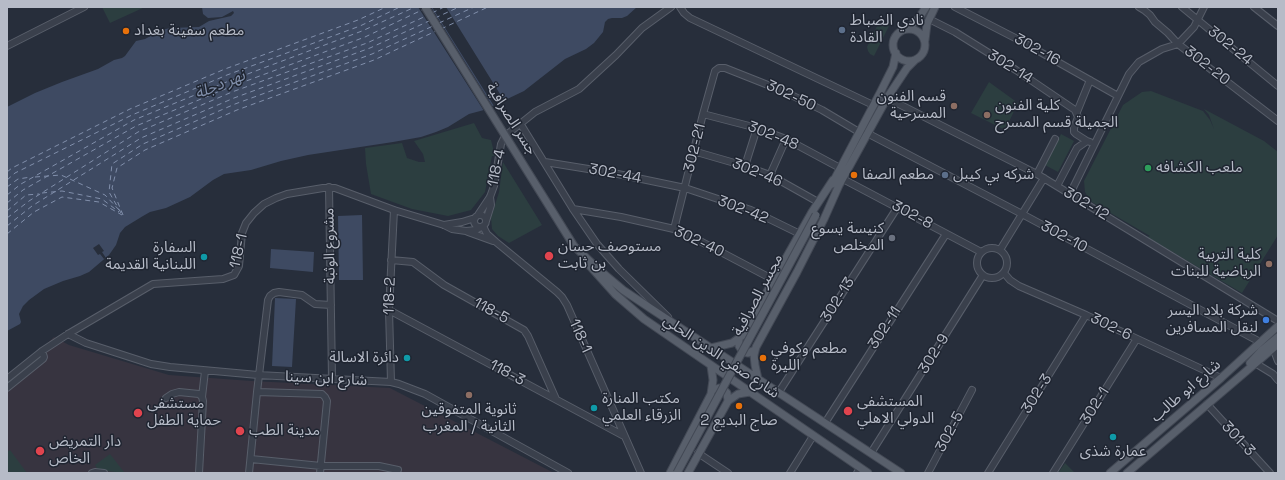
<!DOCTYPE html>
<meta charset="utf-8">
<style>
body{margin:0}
#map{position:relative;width:1285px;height:480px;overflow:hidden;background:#272e3b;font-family:"Space Grotesk",sans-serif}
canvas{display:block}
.frame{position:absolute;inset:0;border:8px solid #b6bbc7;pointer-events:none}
</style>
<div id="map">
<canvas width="1285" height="480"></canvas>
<div class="frame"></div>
</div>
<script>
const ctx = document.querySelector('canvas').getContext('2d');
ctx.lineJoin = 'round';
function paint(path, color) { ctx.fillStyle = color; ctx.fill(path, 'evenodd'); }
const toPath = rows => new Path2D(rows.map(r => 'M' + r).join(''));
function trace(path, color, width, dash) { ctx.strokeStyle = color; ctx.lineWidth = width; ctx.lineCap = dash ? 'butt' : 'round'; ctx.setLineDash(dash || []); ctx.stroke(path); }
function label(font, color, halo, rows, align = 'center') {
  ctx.font = font + ' "Space Grotesk","Noto Sans Arabic",sans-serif'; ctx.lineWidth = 3; ctx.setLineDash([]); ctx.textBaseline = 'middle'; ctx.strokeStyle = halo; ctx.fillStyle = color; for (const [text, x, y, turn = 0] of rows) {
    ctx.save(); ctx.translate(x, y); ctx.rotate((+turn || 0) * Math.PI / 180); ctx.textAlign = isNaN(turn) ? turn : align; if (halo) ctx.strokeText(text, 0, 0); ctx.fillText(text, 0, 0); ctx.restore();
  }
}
paint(toPath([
 [54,337,69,345,169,375,252,381,390,388,554,473,7,473,7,380]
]), '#373440');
paint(toPath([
 [102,7,145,7,110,23],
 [883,22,890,24,874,56,870,54,868,51,867,47,878,24],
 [989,82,1018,103,1005,130,971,113],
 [1151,91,1203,111,1210,120,1214,129,1209,115,1204,109,1264,141,1278,152,1278,235,1242,293,1147,237,1150,236,1090,201,1085,192,1084,181,1123,105,1142,92],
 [474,123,482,138,491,140,495,156,492,156,485,192,471,210,448,216,412,209,371,194,366,164,365,148,402,143,407,158,419,162,425,162,423,154,414,141],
 [1061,134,1074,141,1058,172,1045,165],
 [503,162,542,225,509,243,498,236,492,229,491,218,499,192],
 [10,450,27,473,9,473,7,470,7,452],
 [110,454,124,472,124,473,98,470,95,465],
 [1065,463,1075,473,1058,473]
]), '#2c3e40');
paint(toPath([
 [202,7,637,7,627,16,622,18,612,18,608,19,605,22,603,32,594,43,586,49,565,59,524,91,484,110,469,114,448,127,436,132,421,137,393,142,308,155,281,161,251,170,224,174,213,180,190,197,166,208,150,212,143,216,125,227,120,233,116,245,109,255,89,272,80,276,63,281,44,289,29,300,23,306,19,314,21,322,20,324,7,331,7,107,35,93,62,82,98,69,114,60,122,58,125,56,136,41,145,39,162,30,170,28,199,27,209,21,231,16,234,13,233,11,222,17,208,18,203,14],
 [362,215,363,280,339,280,338,216],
 [271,249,314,252,313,272,270,268],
 [275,298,296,299,292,367,272,366]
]), '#3e4a62');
paint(toPath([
 [418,7,431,7,493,107,484,111],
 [432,7,446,7,505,102,494,106],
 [99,244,104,251,102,252,106,258,104,259,100,254,98,255,93,248]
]), '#272e3b');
trace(toPath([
 [432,13,444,7],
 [435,18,459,7],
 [439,23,474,7],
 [441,29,488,7],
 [7,172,12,168,130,109,225,69,358,20,386,7],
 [35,177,61,175,105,195,120,211],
 [7,180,15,173,132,115,227,75,360,26,400,7],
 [7,187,18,179,31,177],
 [42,193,62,191,102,199,119,212],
 [7,195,21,184,134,120,229,81,362,31,415,7],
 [7,203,23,190,136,126,230,87,365,37,422,10],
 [7,211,26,195,39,194],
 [121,213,109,192,112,164,143,144,235,104,372,54,433,26],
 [123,215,112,188,117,168,145,150,237,110,374,60,436,31],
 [7,218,29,201,138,132,232,92,367,43,426,16],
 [7,226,32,206,141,138,234,98,370,48,429,21],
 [7,234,34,212,62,197,99,202,122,215]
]), '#818fab', 1, [5, 4]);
const minor = toPath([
 [680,7,684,13,690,18,873,105],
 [955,7,1019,40,1118,96],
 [1139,7,1144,10,1150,15,1155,22,1168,33,1178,44,1278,121],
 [1182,7,1278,86],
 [1254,7,1278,26],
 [929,19,955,32,1016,70,1075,110,1078,117,1074,128,1074,132,1076,134,1087,141],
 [7,46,84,7],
 [887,98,1037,174,1278,321],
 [1077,112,1090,80],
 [703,114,757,128,786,139,840,168],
 [520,123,573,209,597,244,619,269,668,317],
 [867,133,1022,214,1260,342],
 [693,151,745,166,770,175,818,202],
 [545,162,613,173,685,188,751,210,800,234],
 [745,166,757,128],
 [1037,174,1055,139],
 [770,175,786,139],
 [843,179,981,252],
 [1057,186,1077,148,1087,141,1090,142],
 [329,187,332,379],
 [1070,194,1129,74,1139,62,1162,49,1178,44,1194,27,1204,7],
 [573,209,621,217,674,229,700,241,774,280],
 [478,215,490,197,494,186,501,144,505,136,535,112,579,89,616,55,642,28,671,7],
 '474 221a6 6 0 1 1 12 0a6 6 0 1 1-12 0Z',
 [486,221,491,205,490,197],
 [444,225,462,222,475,218],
 [483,226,487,234,496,242,557,292,562,297,567,305,641,473],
 [674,229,703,114,715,71,719,68,725,68,783,91,822,110,859,132],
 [468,232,493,241],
 '977 263a15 15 0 1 1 30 0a15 15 0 1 1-30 0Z',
 [1000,250,1044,178],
 [391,260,413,262,444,285,524,330,528,336,556,399],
 [1004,273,1010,280,1019,286,1086,315,1221,378],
 [389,310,624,436],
 [68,334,86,343,151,364,170,367,258,375,391,382,399,384,425,394,568,473],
 [1273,348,1278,361],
 [1255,363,1273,374,1278,380],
 [7,379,42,351,68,334,153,284,223,279,234,275,239,266,242,233,246,223,254,213,264,204,276,198,287,194,323,188,335,188,394,210,444,225,452,229,466,231,476,230,481,227],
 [391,382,389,310,394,210],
 [7,388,43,359,44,357,42,351],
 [257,392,322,394,325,397,327,401,320,473],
 [779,392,897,208],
 [202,397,205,371],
 [166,398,172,394,179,392,199,394,202,397,203,401,199,473],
 [1207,404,1270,473],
 [825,423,946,234],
 [698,453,728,473],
 [871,453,983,275],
 [251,459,321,466,379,466,398,470],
 [92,473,95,472,104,473],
 [249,473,257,392,268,300,270,296,274,293,279,292,302,295,315,304,331,305],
 [790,473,813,436],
 [857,473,860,468],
 [928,473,972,390],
 [988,473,1086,315],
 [1053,473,1136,340]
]);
const major = toPath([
 [908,29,919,18,926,7],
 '893 45a16 16 0 1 1 32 0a16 16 0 1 1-32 0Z',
 [925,40,927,24,935,7],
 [832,184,880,93,893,67,896,53],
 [838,187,887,98,907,68,915,60],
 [574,246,598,269,623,290,650,308,901,473],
 [589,265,615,294,644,319,868,473],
 [739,339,739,346,743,352,748,353,755,350],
 [711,348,732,343,742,336,812,212,833,180],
 [1250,363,1261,351,1278,337],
 [758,379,755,365,754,355,756,347,797,272,824,219,840,183],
 [712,390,719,388,724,390,727,393,728,401],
 [670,473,711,394,713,380,711,366],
 [688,473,728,401,738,394,750,392],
 [1110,473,1221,378,1278,326],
 [1127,473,1278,344]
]);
trace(minor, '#585e6a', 8);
trace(major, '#434955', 9);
trace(minor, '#3a404c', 6);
trace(major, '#585f6b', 7);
const majorBridge = toPath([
 [425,7,574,246],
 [677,473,816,215]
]);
trace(majorBridge, '#434955', 9, []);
trace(majorBridge, '#585f6b', 7);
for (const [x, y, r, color] of [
 [842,30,4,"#5c6f8a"],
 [126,31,4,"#e8710a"],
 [954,106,4,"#8d6e63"],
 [987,115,4,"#8d6e63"],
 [1148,168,4,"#2e9e5b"],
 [854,175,4,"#e8710a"],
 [945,175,4,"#5c6f8a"],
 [892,238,4,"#6b7280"],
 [549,256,5,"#e0444e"],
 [204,257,4,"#0f9aa8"],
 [1269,264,4,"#8d6e63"],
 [1266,320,4,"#3f7fe0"],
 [407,358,4,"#0f9aa8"],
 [763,358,4,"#e8710a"],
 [469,395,4,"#8d6e63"],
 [739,406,4,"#e8710a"],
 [594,408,4,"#0f9aa8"],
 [848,411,5,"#e0444e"],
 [138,413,5,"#e0444e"],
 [240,431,5,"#e0444e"],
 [1113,437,4,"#0f9aa8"],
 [40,451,5,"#e0444e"]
]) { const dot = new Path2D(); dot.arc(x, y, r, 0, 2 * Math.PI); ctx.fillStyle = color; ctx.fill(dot); trace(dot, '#1f2531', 1.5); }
label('15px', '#b6bbc7', '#1f2531', [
 ["نادي الضباط",850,21],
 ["القادة",850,38],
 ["مطعم سفينة بغداد",134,31],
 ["قسم الفنون",946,97,"right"],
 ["المسرحية",946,114,"right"],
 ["كلية الفنون",995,106],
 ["الجميلة قسم المسرح",995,123],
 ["ملعب الكشافه",1156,168],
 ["مطعم الصفا",862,175],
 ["شركه بي كيبل",953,175],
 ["كنيسة يسوع",884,229,"right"],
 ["المخلص",884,246,"right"],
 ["مستوصف حسان",558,247],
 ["بن ثابت",558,264],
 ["السفارة",196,248,"right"],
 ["اللبنانية القديمة",196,265,"right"],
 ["كلية التربية",1261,255,"right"],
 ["الرياضية للبنات",1261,272,"right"],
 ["شركة بلاد اليسر",1258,311,"right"],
 ["لنقل المسافرين",1258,328,"right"],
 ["مطعم وكوفي",771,349],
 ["الليرة",771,366],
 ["دائرة الاسالة",399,358,"right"],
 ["مكتب المنارة",602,399],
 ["الزرقاء العلمي",602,416],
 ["المستشفى",857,402],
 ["الدولي الاهلي",857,419],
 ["مستشفى",147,404],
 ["حماية الطفل",147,421],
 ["ثانوية المتفوقين",469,410,"center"],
 ["الثانية / المغرب",469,427,"center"],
 ["صاج البديع 2",739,421,"center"],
 ["مدينة الطب",249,431],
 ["دار التمريض",49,442],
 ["الخاص",49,459],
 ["عمارة شذى",1113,452,"center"]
], 'left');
label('15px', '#b6bbc7', '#1f2531', [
 ["302-24",1230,46,39],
 ["302-16",1037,50,29],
 ["302-20",1207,66,38],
 ["302-14",1010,67,32],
 ["302-50",791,96,25],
 ["جسر الصرافية",511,119,58],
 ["302-48",773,136,22],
 ["302-21",695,148,-76],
 ["118-4",497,168,-78],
 ["302-46",757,173,22],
 ["302-44",615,174,11],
 ["302-12",1086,204,31],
 ["302-42",743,210,21],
 ["302-8",912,215,28],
 ["302-10",1064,237,28],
 ["302-40",699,242,25],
 ["مشروع الوثبة",330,246,-91],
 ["118-1",239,251,-77],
 ["مجسر الصرافية",758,295,-62],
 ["118-2",390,296,-88],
 ["302-13",838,300,-58],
 ["118-5",491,311,29],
 ["302-6",1111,327,26],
 ["302-11",885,328,-57],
 ["118-1",580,336,66],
 ["302-9",934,354,-58],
 ["شارع صفي الدين الحلي",721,357,34],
 ["118-3",507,373,28],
 ["شارع ابن سينا",326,379,3],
 ["شارع ابو طالب",1186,391,-41],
 ["302-3",1037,394,-58],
 ["302-1",1095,406,-58],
 ["302-5",950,432,-62],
 ["301-3",1238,439,47]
]);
label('italic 16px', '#818fab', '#1f2531', [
 ["نهر دجلة",220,85,-22]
]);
</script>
